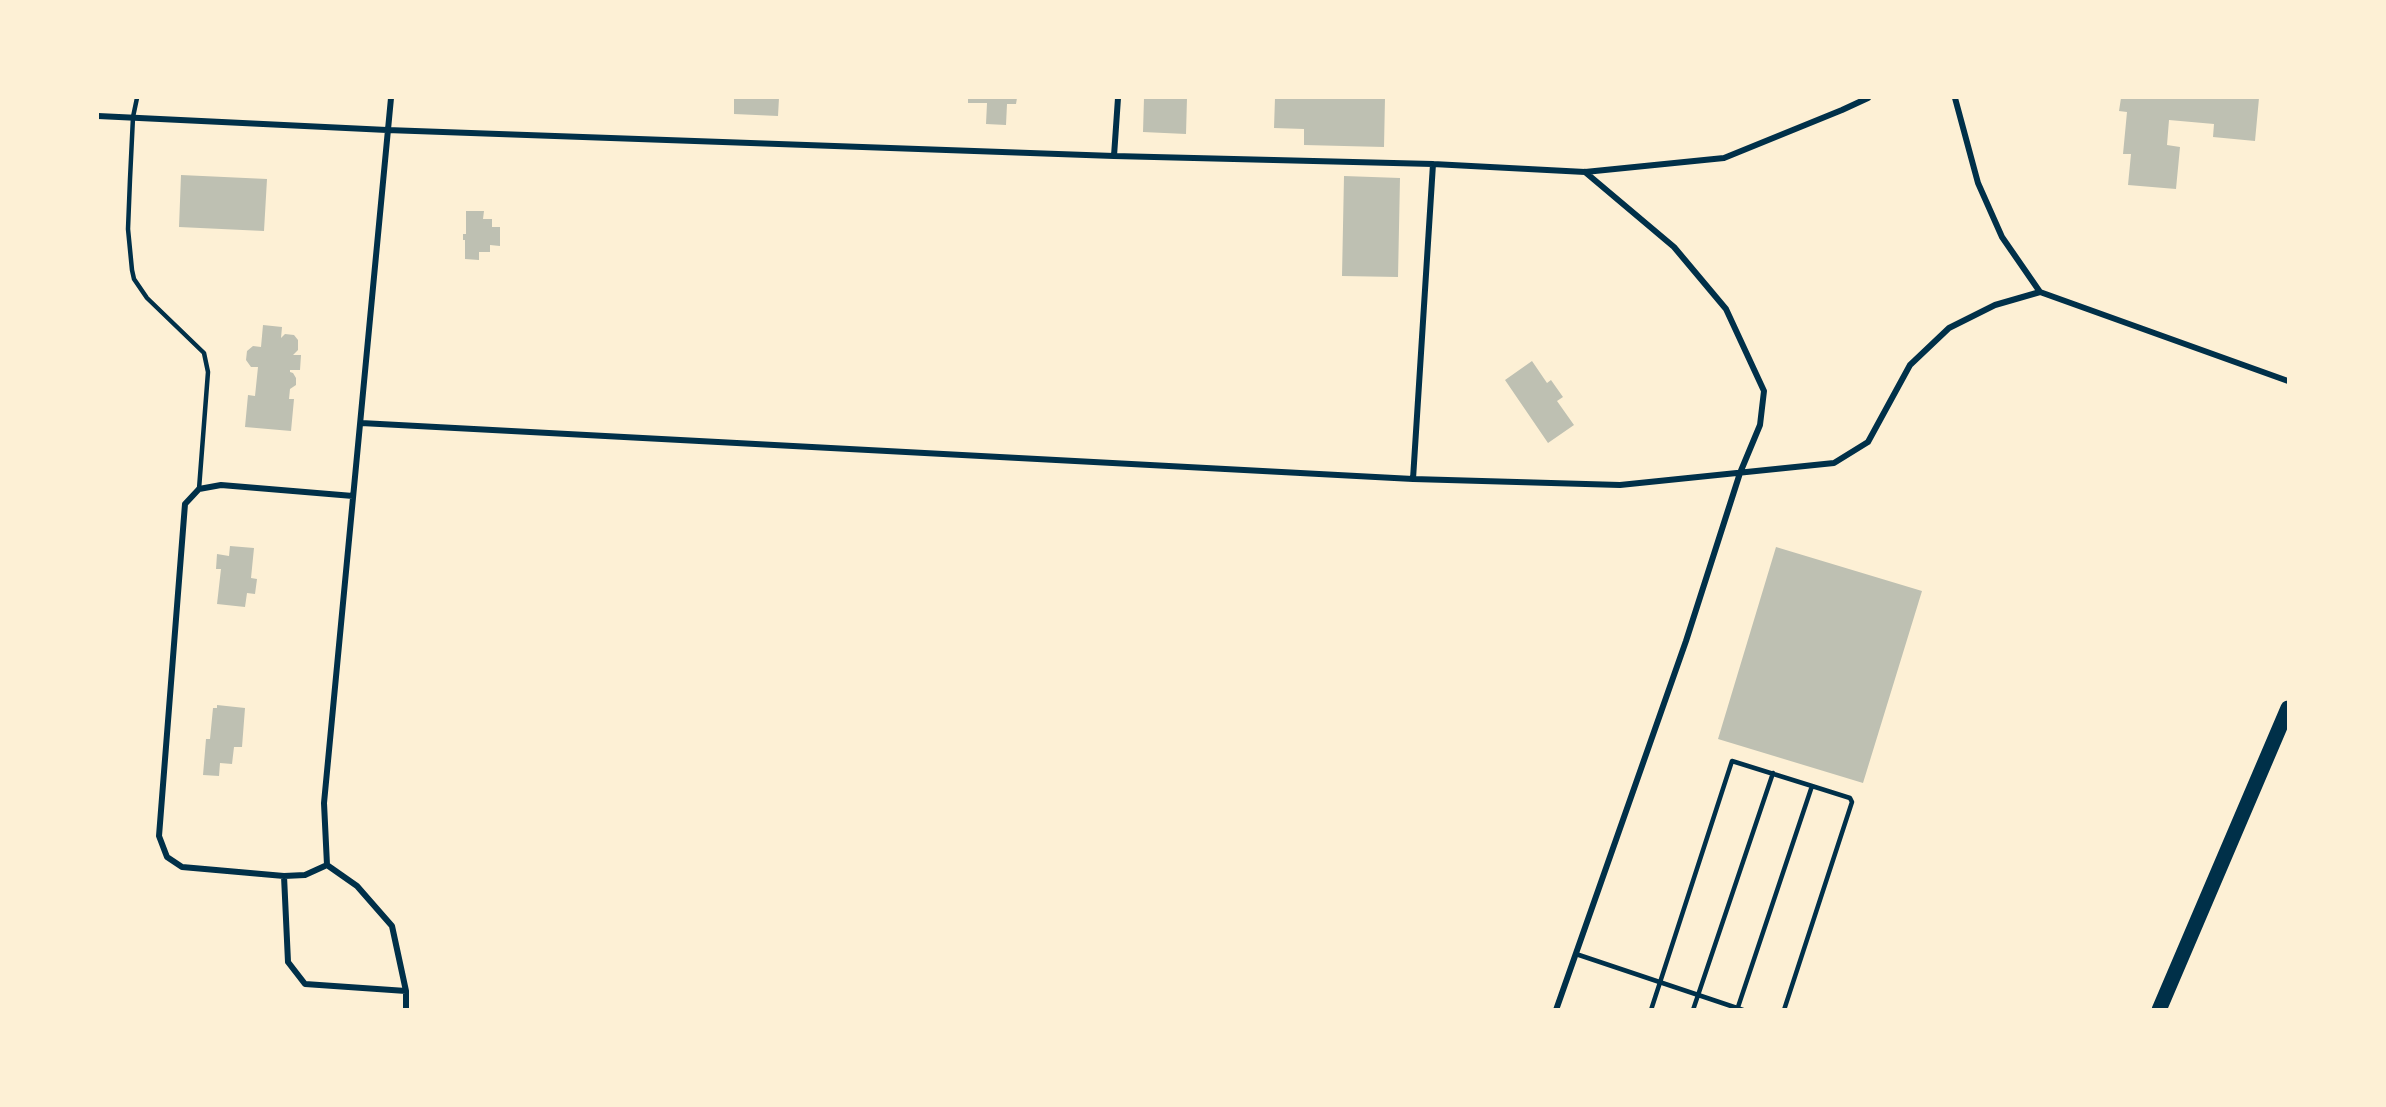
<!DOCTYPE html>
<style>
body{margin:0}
#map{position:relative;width:2386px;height:1107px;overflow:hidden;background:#fdf0d5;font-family:Lato,sans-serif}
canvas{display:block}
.frame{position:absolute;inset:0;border:99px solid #fdf0d5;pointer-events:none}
</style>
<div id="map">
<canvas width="2386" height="1107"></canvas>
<div class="frame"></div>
</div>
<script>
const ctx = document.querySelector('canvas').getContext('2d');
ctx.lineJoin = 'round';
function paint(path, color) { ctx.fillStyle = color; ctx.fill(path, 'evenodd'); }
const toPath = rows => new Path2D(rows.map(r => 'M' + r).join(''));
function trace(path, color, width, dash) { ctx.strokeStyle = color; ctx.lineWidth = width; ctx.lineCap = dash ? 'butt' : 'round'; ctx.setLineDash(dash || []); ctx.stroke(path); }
paint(toPath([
 [734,98,779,98,778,116,734,114],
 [968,98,1017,98,1016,104,1007,104,1006,125,986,124,987,103,968,103],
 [1144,98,1187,98,1186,134,1143,132],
 [1275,98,1385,98,1384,147,1304,145,1304,129,1274,128],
 [2121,98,2259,98,2255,141,2213,137,2214,124,2169,120,2167,145,2180,147,2176,189,2128,185,2131,154,2123,154,2127,112,2119,111],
 [181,175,267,179,264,231,179,227],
 [1344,176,1400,178,1398,277,1342,276],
 [466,211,484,211,483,219,492,219,492,227,500,227,500,246,490,245,490,252,479,252,479,260,465,259,465,240,463,240,463,234,466,234],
 [263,325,282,327,281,338,285,334,294,335,298,340,298,350,293,355,301,355,300,370,290,370,290,372,293,373,296,378,296,385,290,389,289,399,294,399,291,431,245,427,248,395,255,396,258,367,251,367,246,360,247,351,253,346,261,347],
 [1532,361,1547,383,1551,380,1563,397,1557,401,1574,425,1548,443,1505,380],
 [230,546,254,548,251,578,257,579,255,594,247,593,245,607,217,604,221,569,216,569,217,554,229,556],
 [1776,547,1922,591,1863,783,1718,739],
 [217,705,245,708,242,747,234,747,232,764,220,763,219,776,203,775,206,739,210,739,213,708,217,708]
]), '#bec0b2');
trace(toPath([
 [137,98,133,117,130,179,128,229,132,270,134,279,147,298,204,353,208,372,199,489],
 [1576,954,1743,1010],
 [1651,1010,1732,761,1812,786],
 [1693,1010,1773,773],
 [1737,1010,1812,786,1850,798,1852,802,1784,1010]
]), '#003049', 4.5);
trace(toPath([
 [1955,98,1978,183,2002,237,2040,292],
 [98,116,387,130,1114,156,1433,164,1585,172,1724,158,1842,110,1868,98],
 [1114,156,1118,98],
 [2040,292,2288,381],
 [361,423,1413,479,1620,485,1834,463,1868,442,1910,365,1949,328,1995,305,2040,292],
 [1413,479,1433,164],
 [327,865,324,803,391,98],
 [327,865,305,875,284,876,182,867,167,857,159,836,185,504,199,489,221,485,353,496],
 [327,865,357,886,392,926,406,991,406,1010],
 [284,876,288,962,305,984,406,991],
 [1556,1010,1686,641,1740,473,1760,425,1764,391,1726,309,1674,247,1585,172]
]), '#003049', 6);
trace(toPath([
 [2159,1010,2288,708]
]), '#003049', 15);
</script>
